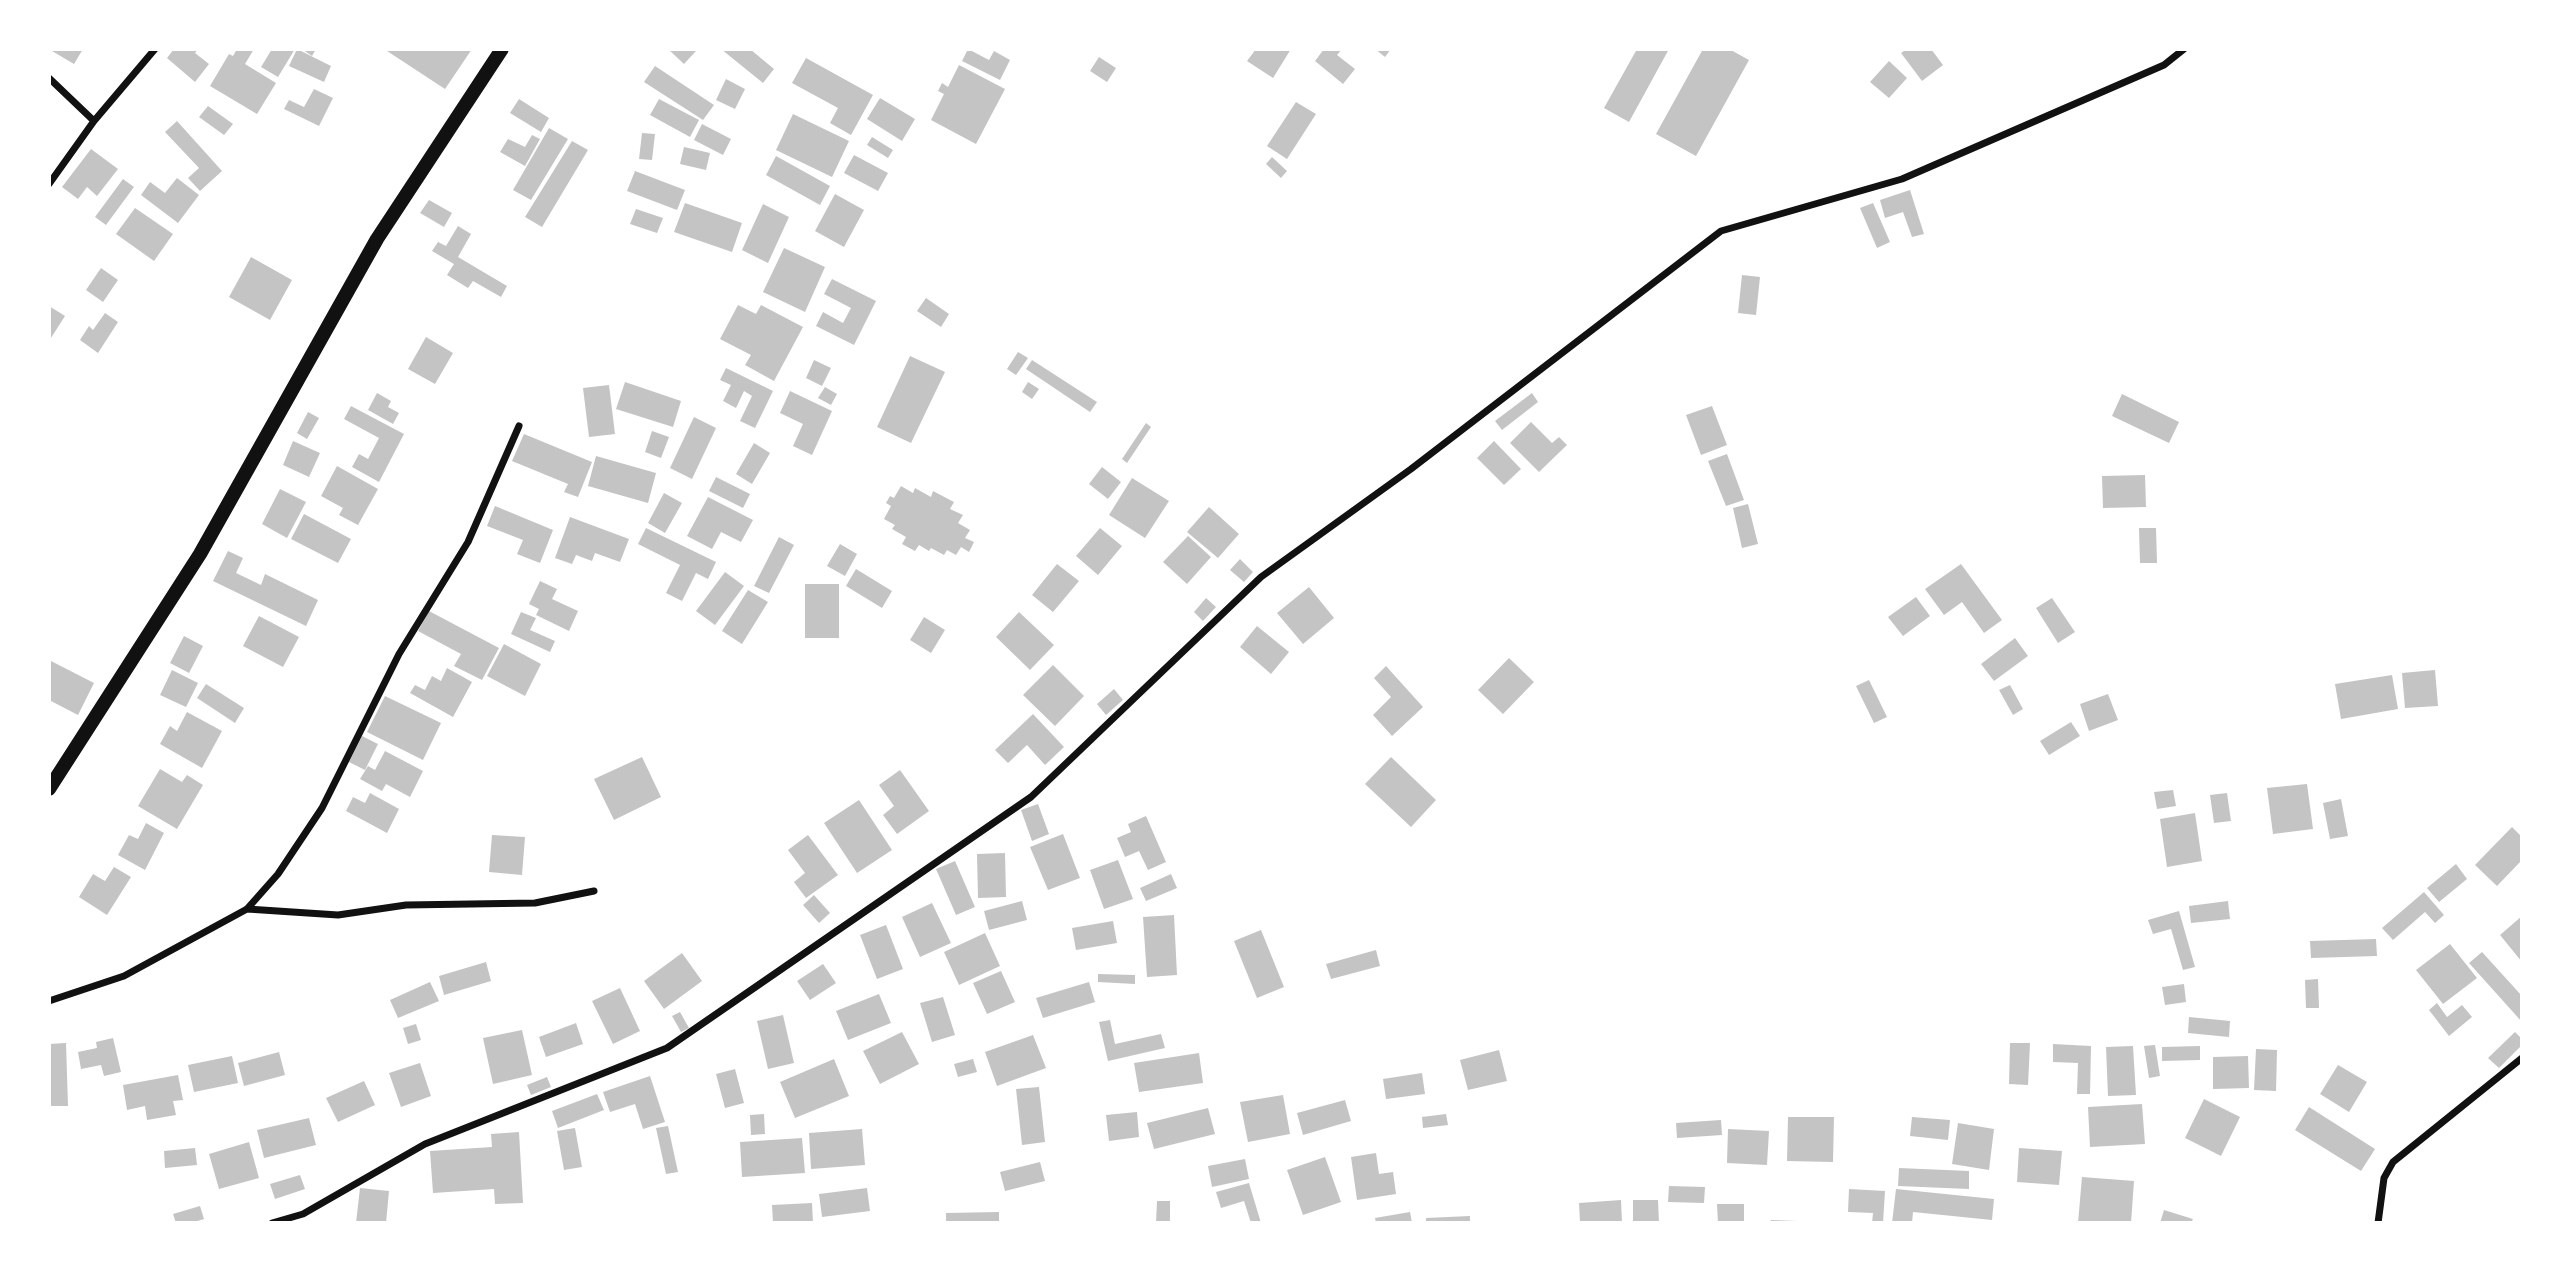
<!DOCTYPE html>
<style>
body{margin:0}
#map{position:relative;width:2571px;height:1272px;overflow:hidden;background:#fff;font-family:Georgia,serif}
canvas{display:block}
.frame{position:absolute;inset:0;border:51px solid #fff;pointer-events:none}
</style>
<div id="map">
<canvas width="2571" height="1272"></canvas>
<div class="frame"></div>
</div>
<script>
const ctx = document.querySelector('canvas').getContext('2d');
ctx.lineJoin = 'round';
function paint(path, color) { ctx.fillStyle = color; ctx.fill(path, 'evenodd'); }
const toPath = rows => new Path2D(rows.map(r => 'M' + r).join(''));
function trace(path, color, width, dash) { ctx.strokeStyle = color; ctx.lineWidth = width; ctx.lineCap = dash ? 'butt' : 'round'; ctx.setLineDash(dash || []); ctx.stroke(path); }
paint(toPath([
 [53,49,83,49,74,64,52,51],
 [174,49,198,49,195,53,209,64,195,82,167,58],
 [237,49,254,49,245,64,276,83,257,114,210,86,229,54,233,56],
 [272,49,295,49,278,77,261,67],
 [297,49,331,66,324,82,289,66],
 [302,49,316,49,312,56],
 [384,49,472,49,445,89],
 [668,49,694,49,696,51,684,64],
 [721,49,750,49,774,69,763,83],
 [968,49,989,60,994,51,1010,60,1000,80,962,61],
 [1256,49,1291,49,1273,78,1247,61],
 [1324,49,1342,49,1337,55,1355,69,1343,84,1315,61],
 [1375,49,1391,49,1385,57],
 [1637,49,1669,49,1629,122,1604,108],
 [1703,49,1729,49,1749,60,1696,156,1656,134],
 [1907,49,1931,49,1943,65,1922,81,1901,53],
 [1099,57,1116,68,1107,82,1090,71],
 [806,58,873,95,851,135,830,123,838,108,792,83],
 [1889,61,1907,78,1889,98,1870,82],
 [959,65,1005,89,976,144,931,120,944,94,938,91,942,83,948,87],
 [655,66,714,105,703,120,644,82],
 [726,79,745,89,735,109,716,100],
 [314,89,333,98,319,126,284,109,289,100,304,107],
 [880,98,915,119,902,141,867,119],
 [519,99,549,118,541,132,510,113],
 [659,99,699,120,690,137,650,115],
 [1296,102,1316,114,1287,159,1267,146],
 [208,106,233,124,224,135,199,117],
 [793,114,849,141,832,177,776,150],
 [177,121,222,171,200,191,188,178,199,168,165,132],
 [702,124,731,139,723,155,694,140],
 [549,128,568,139,531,200,513,190],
 [642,133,655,134,652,160,639,159],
 [532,135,540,139,525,166,500,152,508,139,525,147],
 [872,137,893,150,888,158,867,145],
 [572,141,588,150,542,227,525,217],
 [684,147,710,153,706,170,680,164],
 [91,149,118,169,97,196,87,187,78,199,62,187],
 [854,155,888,173,878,191,844,173],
 [776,156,830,186,820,205,766,175],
 [1272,157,1287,171,1281,178,1266,164],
 [635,171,685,190,677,210,627,191],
 [177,178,199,195,178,223,141,195,150,182,165,193],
 [123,179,134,187,106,225,95,217],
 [1910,190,1924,234,1912,237,1903,212,1885,218,1880,200],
 [835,194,864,210,844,247,815,231],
 [429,200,452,213,444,227,420,213],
 [685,203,742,223,732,252,674,232],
 [1873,203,1890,242,1877,248,1860,208],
 [763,204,789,217,768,263,742,250],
 [135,208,173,234,154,261,116,234],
 [636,209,663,218,657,233,630,224],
 [458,226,471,234,458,257,507,286,501,297,473,281,468,288,447,275,454,264,432,251,438,242,446,246],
 [784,248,825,267,805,312,763,292],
 [251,257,292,280,270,320,229,297],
 [101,268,118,280,103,302,86,290],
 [1742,275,1760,277,1756,315,1738,313],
 [832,279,876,301,854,345,816,326,823,312,843,323,851,308,824,294],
 [926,298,949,314,941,327,917,311],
 [738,305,756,314,761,305,803,327,774,381,745,365,751,355,720,339],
 [49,306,65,316,49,341],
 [105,313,118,322,98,353,80,340,89,326,93,330],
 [426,337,453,353,435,384,408,369],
 [1018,352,1028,358,1016,375,1007,369],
 [910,356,945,372,911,443,877,427],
 [814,360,831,368,822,386,806,378],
 [1032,360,1097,402,1090,412,1026,369],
 [726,368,773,391,755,428,740,421,752,396,744,391,736,408,723,401,731,385,720,380],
 [625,382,681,401,673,427,616,409],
 [1028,382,1039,389,1032,399,1022,392],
 [609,385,615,434,589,437,583,388],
 [825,387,837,394,831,405,818,398],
 [790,391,832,411,812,455,793,446,803,424,780,413],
 [377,393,391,401,388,407,399,413,393,424,368,410],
 [1532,393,1538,402,1502,430,1495,421],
 [2122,394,2179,422,2169,443,2112,416],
 [351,406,404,434,379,482,352,467,359,454,368,459,379,438,344,419],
 [1712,406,1727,445,1701,455,1686,415],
 [308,412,319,418,307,439,297,433],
 [694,417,716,428,692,479,670,468],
 [1531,422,1552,443,1559,437,1567,445,1539,472,1510,443],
 [1146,423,1151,427,1127,463,1122,459],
 [652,431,669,437,661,458,645,452],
 [524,434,592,462,578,497,564,492,568,484,512,461],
 [293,441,320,453,309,477,283,465],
 [1494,441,1521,469,1504,485,1477,458],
 [754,443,770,453,752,484,736,474],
 [1727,454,1744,500,1726,506,1708,461],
 [596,456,656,473,648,503,588,486],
 [337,466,378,489,358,525,339,515,343,508,321,496],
 [1102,467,1121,482,1108,499,1089,484],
 [2145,475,2146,507,2103,508,2102,476],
 [716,477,750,494,743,508,709,491],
 [1132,478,1169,501,1145,538,1109,515],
 [901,486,913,493,915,488,931,497,933,491,954,502,950,509,963,515,958,523,970,530,965,538,974,542,969,552,961,547,956,555,947,550,944,555,931,548,929,551,919,545,915,551,902,544,906,537,892,529,895,525,884,519,891,506,886,503,890,496,894,498],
 [280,489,306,502,287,538,262,524],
 [664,493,682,503,665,533,648,523],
 [708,497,753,520,741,542,721,532,712,549,687,536],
 [1748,504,1758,544,1742,548,1733,508],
 [495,506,553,530,540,563,517,554,523,540,487,526],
 [1209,507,1239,534,1218,558,1187,532],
 [304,514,351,539,338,563,291,539],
 [570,517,629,539,620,562,595,553,592,561,576,555,572,564,555,558],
 [646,528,716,562,708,579,696,573,682,601,666,593,680,565,638,544],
 [1100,528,1122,546,1098,575,1076,556],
 [2139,528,2156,528,2157,563,2140,563],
 [1188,536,1211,557,1187,584,1163,562],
 [779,537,794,545,769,593,754,586],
 [840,544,857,554,845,576,827,566],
 [228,551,243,558,236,573,261,585,265,574,318,600,306,626,213,581],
 [1240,559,1253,572,1244,582,1230,570],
 [1057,564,1079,581,1053,612,1032,595],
 [1961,564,2002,620,1984,633,1962,602,1944,615,1925,589],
 [856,569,892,591,882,608,846,586],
 [725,572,744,586,715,625,696,611],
 [540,581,557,589,552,599,578,611,569,631,536,615,539,609,529,604],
 [805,584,839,584,839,638,805,638],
 [1309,587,1334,618,1303,644,1277,613],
 [748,590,768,602,742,644,722,631],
 [1916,597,1930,616,1903,636,1888,617],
 [1206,598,1216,607,1203,621,1194,612],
 [2052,598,2075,632,2058,643,2036,608],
 [429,611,499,648,482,680,454,666,461,654,418,631],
 [521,612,536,618,530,630,555,641,550,652,511,634],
 [1019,612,1054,645,1030,670,996,637],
 [259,616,299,637,283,667,243,646],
 [924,617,945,630,931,653,910,640],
 [1257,626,1289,652,1271,674,1240,647],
 [184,636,203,646,189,673,170,663],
 [2015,638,2028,656,1994,681,1981,664],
 [504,644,541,664,525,696,487,676],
 [1509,658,1534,682,1503,714,1478,690],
 [49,660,94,683,78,715,49,700],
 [1053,665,1084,696,1055,726,1023,695],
 [1386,666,1423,707,1392,736,1373,715,1391,697,1374,678],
 [447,668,472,682,453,717,410,693,415,685,425,690,432,676,441,681],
 [172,670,198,683,186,707,160,695],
 [2435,670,2438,706,2405,708,2402,673],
 [2392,675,2398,709,2341,719,2335,684],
 [1869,680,1887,717,1874,723,1856,686],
 [206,684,244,708,235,723,197,698],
 [2010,685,2023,709,2013,715,1999,690],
 [1114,689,1123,700,1106,715,1097,704],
 [2108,694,2118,720,2089,731,2080,704],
 [385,696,441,723,423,760,367,732],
 [187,712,222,731,202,768,160,744,170,726,177,731],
 [1033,714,1064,747,1045,765,1027,745,1008,763,995,750],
 [2071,722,2080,736,2049,755,2040,741],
 [362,736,378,744,365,770,349,762],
 [385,751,423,771,410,797,386,784,382,791,360,779,368,766,375,770],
 [642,757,661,797,614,820,594,779],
 [1391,757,1436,800,1411,827,1365,784],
 [160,769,182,782,187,775,203,785,177,829,138,806],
 [900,770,929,811,897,834,883,815,894,806,879,785],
 [2307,784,2313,829,2273,834,2267,788],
 [2173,790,2176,806,2157,809,2154,792],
 [370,793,399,809,387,833,346,811,353,797,365,803],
 [2227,793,2231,821,2214,823,2210,795],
 [2341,799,2348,836,2330,839,2323,803],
 [859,800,892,850,857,873,824,823],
 [1038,804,1049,834,1032,841,1021,810],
 [2195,813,2202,861,2167,867,2160,819],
 [1146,816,1166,862,1148,870,1139,851,1125,857,1117,838,1131,832,1128,824],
 [146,823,164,833,145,870,118,855,129,835,138,839],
 [2512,827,2522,837,2522,860,2497,886,2475,865],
 [1063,834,1080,878,1048,890,1030,847],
 [492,835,525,837,522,875,489,872],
 [808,835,838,875,806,898,794,882,805,873,788,850],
 [1005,853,1006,897,978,898,977,854],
 [1118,860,1133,899,1104,909,1090,870],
 [955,861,975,907,956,915,936,869],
 [2456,864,2467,879,2439,902,2427,888],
 [114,867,131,877,107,915,79,897,93,874,105,881],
 [1171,874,1177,888,1146,901,1140,888],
 [2424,892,2444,915,2435,923,2425,912,2393,940,2382,928],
 [814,895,830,913,819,923,803,905],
 [1022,901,1027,920,989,930,984,911],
 [2228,901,2230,919,2191,923,2189,906],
 [932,903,951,943,920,957,902,917],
 [2179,911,2195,967,2183,970,2171,929,2153,934,2148,920],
 [1174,915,1177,975,1147,977,1143,917],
 [2522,916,2522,962,2500,935],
 [1113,921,1117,943,1076,950,1072,928],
 [886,925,903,969,877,979,860,935],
 [1261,930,1284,987,1257,998,1234,941],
 [985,933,1000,966,959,985,944,952],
 [2376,939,2377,956,2311,958,2310,941],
 [2450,944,2477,978,2443,1004,2416,970],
 [1376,950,1380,966,1331,979,1326,964],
 [2482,952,2522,996,2522,1022,2469,963],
 [682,953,702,981,664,1009,644,981],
 [486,962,491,981,444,995,439,976],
 [823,964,836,983,810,1000,797,981],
 [1001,971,1015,1002,987,1014,973,983],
 [1098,974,1135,975,1135,984,1098,982],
 [2318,979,2319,1008,2306,1008,2305,980],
 [430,982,439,1001,398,1018,390,1000],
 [1089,982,1095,1002,1043,1018,1036,998],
 [2184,984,2186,1002,2165,1005,2162,987],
 [620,988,640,1031,613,1044,592,1001],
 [879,994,891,1023,848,1040,836,1011],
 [943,997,955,1035,932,1042,920,1003],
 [2437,1003,2447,1017,2462,1005,2472,1017,2449,1036,2429,1010],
 [680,1012,689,1028,681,1032,672,1016],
 [783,1015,794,1063,768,1069,757,1021],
 [2189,1017,2230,1021,2229,1037,2188,1033],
 [1110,1020,1115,1044,1161,1034,1165,1048,1108,1061,1099,1022],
 [576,1023,583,1044,546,1057,539,1037],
 [416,1024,421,1040,408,1044,403,1028],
 [522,1030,532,1075,493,1084,483,1038],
 [902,1032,919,1064,880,1084,863,1051],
 [2515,1032,2522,1039,2522,1045,2499,1068,2488,1058],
 [1033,1035,1046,1068,997,1086,985,1052],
 [113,1038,121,1072,104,1076,101,1065,81,1069,78,1052,97,1048,96,1042],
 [66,1043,68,1106,49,1106,49,1044],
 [2010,1043,2030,1043,2028,1085,2009,1084],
 [2053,1044,2091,1046,2090,1094,2077,1094,2078,1063,2053,1062],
 [2155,1045,2160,1076,2149,1078,2144,1046],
 [2133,1046,2136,1095,2108,1096,2106,1047],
 [2200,1046,2200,1060,2162,1061,2162,1047],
 [2256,1049,2277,1050,2276,1091,2254,1090],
 [1499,1050,1507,1081,1468,1090,1460,1060],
 [279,1052,285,1075,244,1086,238,1063],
 [1199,1053,1203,1083,1139,1092,1134,1063],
 [232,1056,238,1083,194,1092,188,1065],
 [2248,1056,2249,1088,2213,1089,2213,1057],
 [834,1059,849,1096,795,1118,780,1082],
 [973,1059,977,1072,958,1077,954,1064],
 [420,1063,431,1096,401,1107,389,1073],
 [2338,1065,2367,1082,2349,1112,2320,1094],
 [735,1069,744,1103,725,1108,716,1074],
 [1422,1073,1425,1094,1386,1099,1383,1079],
 [178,1075,183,1100,173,1101,176,1115,147,1120,145,1106,127,1110,123,1085],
 [650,1076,665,1122,643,1129,635,1104,610,1112,603,1092],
 [547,1077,551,1087,531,1095,527,1085],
 [364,1081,375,1105,338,1122,326,1098],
 [1039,1087,1045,1142,1022,1145,1016,1089],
 [597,1094,604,1110,558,1128,552,1111],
 [1283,1095,1290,1134,1248,1142,1240,1102],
 [2204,1099,2240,1117,2221,1156,2185,1138],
 [1345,1100,1351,1121,1303,1135,1297,1113],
 [2142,1104,2145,1144,2090,1147,2088,1107],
 [2309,1107,2375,1149,2361,1171,2295,1130],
 [1208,1108,1215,1134,1154,1149,1147,1123],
 [1137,1112,1139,1137,1109,1141,1106,1115],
 [764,1114,765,1134,751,1135,750,1115],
 [1446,1114,1448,1125,1423,1128,1422,1117],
 [1788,1117,1834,1117,1833,1162,1787,1161],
 [1912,1117,1950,1120,1948,1140,1910,1136],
 [309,1118,316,1145,264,1158,257,1130],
 [1721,1120,1722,1135,1677,1138,1676,1123],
 [1958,1123,1994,1129,1989,1170,1952,1164],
 [668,1126,678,1172,666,1174,656,1128],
 [575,1128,582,1167,564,1170,557,1131],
 [862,1129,865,1165,811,1169,809,1133],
 [1728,1129,1769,1131,1767,1165,1727,1163],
 [519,1132,523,1203,495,1204,494,1189,433,1193,430,1151,492,1147,491,1134],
 [802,1138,805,1173,742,1177,740,1142],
 [249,1142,259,1178,219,1189,209,1154],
 [195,1148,197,1165,165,1168,164,1151],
 [2019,1148,2062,1151,2059,1185,2017,1182],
 [1376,1153,1379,1174,1393,1172,1396,1194,1357,1200,1351,1157],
 [1325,1157,1341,1202,1303,1215,1287,1170],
 [1245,1159,1249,1179,1212,1187,1208,1166],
 [1040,1162,1045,1181,1005,1191,1000,1172],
 [1899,1168,1969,1171,1969,1189,1898,1186],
 [300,1175,305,1189,275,1199,270,1184],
 [2082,1177,2134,1181,2131,1223,2078,1223],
 [1249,1183,1261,1223,1251,1223,1244,1201,1221,1208,1216,1192],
 [1669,1186,1705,1187,1704,1203,1668,1202],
 [360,1188,389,1191,386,1223,356,1223],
 [867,1188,870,1211,822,1217,819,1194],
 [1849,1189,1885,1191,1883,1223,1872,1223,1873,1213,1848,1212],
 [1896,1189,1994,1199,1992,1220,1913,1212,1912,1223,1892,1223],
 [1621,1200,1622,1223,1580,1223,1579,1203],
 [1633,1200,1658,1200,1659,1223,1633,1223],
 [1157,1201,1170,1201,1170,1223,1156,1223],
 [812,1203,813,1223,773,1223,772,1205],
 [1717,1204,1744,1204,1744,1223,1718,1223],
 [200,1206,204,1219,191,1223,176,1223,173,1214],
 [2164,1210,2193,1219,2191,1223,2160,1223],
 [999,1212,999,1223,946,1223,946,1213],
 [1410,1212,1412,1223,1376,1223,1375,1218],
 [1470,1216,1470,1223,1426,1223,1426,1218],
 [1771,1220,1798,1221,1798,1223,1771,1223]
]), '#c4c4c4');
trace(toPath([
 [49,78,94,121],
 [49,184,94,121,155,49],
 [247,909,338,915,406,905,535,903,594,891],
 [49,1001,124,976,247,909,278,874,322,808,399,654,468,542,519,426],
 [272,1223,303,1214,425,1144,667,1048,1031,797,1261,577,1411,469,1721,231,1902,179,2164,65,2184,49],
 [2378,1223,2384,1178,2393,1162,2522,1058]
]), '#111', 7);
trace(toPath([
 [49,789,200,554,377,239,502,49]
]), '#111', 14);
</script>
